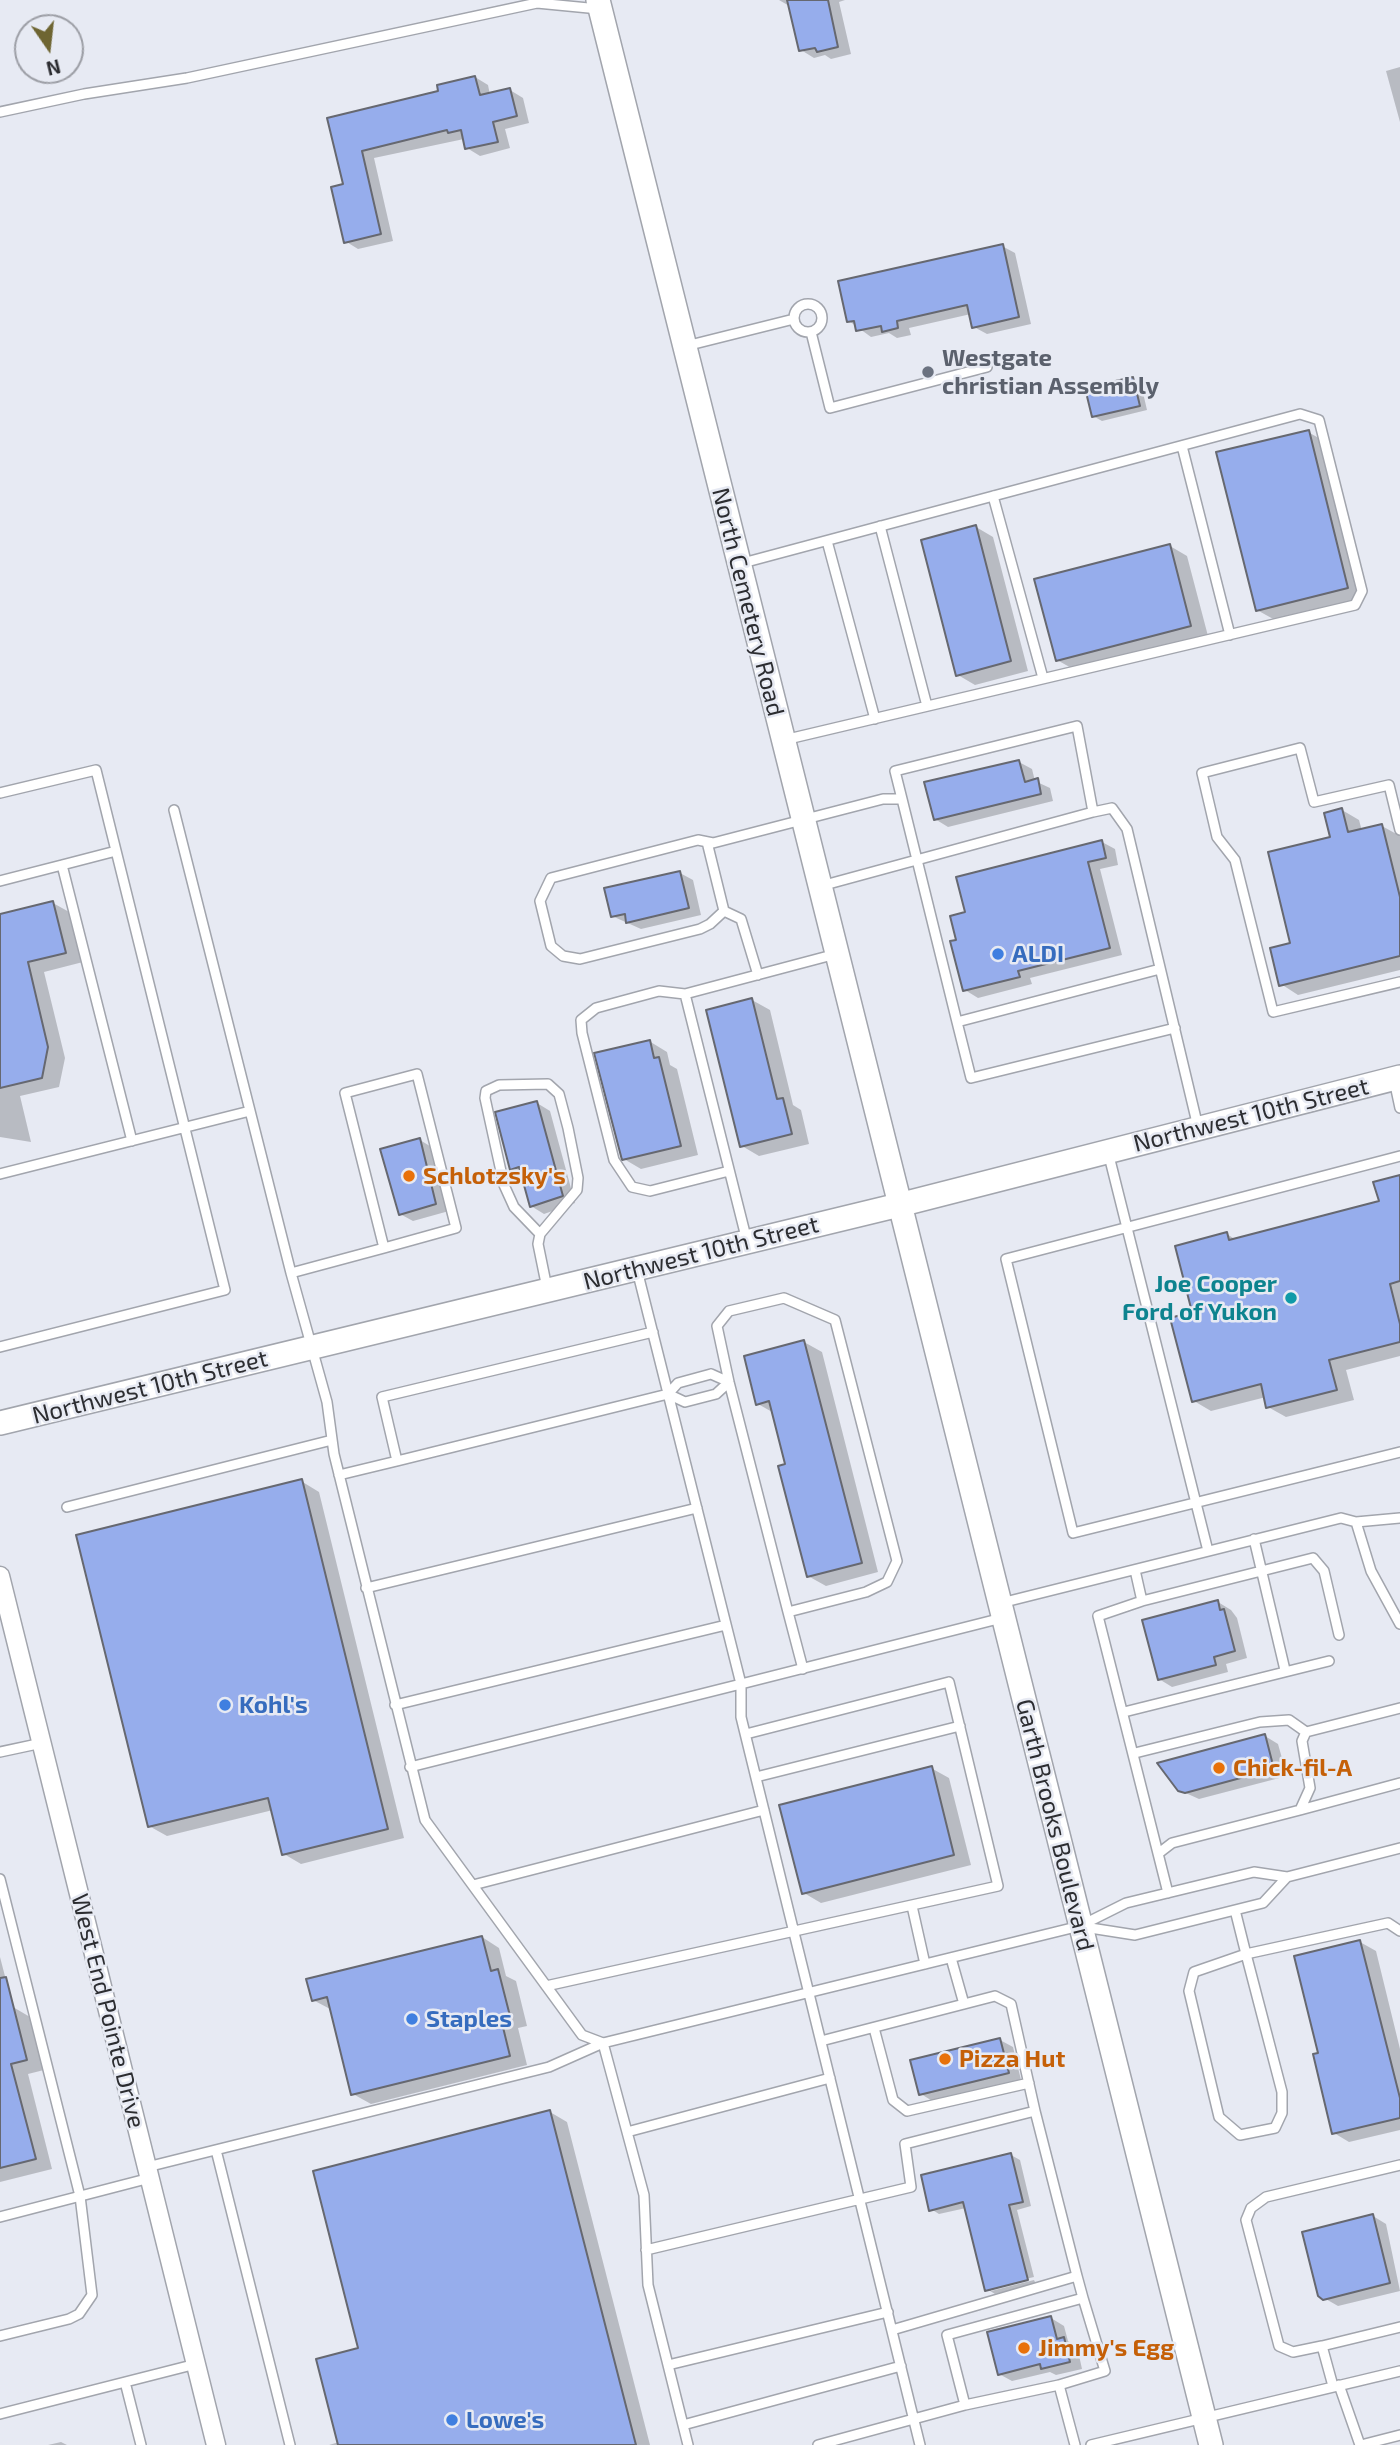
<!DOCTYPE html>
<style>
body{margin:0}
#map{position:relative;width:1400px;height:2445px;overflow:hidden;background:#e7eaf3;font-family:"Exo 2",sans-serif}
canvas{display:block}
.north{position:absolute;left:14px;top:14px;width:70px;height:70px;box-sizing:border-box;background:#e7eaf3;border:2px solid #9c9ea5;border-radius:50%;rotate:166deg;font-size:19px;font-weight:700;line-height:28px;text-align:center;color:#2c2d31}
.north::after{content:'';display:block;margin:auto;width:24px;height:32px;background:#6e6532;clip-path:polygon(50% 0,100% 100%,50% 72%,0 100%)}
</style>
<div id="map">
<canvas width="1400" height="2445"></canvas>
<div class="north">N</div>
</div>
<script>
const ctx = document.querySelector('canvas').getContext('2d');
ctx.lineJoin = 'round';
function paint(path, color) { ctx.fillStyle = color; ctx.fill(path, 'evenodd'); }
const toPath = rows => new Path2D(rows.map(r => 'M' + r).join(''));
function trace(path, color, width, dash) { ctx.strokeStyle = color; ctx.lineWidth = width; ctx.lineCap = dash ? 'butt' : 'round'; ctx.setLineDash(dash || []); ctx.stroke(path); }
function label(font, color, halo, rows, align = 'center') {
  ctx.font = font + ' "Exo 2",sans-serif'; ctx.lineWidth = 5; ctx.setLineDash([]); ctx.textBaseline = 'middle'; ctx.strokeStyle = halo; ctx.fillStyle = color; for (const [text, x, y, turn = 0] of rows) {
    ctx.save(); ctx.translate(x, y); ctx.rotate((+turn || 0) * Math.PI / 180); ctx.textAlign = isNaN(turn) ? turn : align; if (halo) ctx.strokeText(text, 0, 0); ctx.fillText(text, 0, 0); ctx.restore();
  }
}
paint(toPath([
 [845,0,839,2,851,54,831,59,825,55,814,58,801,50,791,7,779,0],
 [1400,67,1400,122,1386,71],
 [475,77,488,85,490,95,510,90,523,98,529,123,505,129,510,148,480,156,467,148,464,139,374,158,393,241,358,249,345,241,345,185,329,119,440,93],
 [1002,246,1015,253,1031,324,987,334,974,327,971,314,909,328,911,335,897,338,889,333,871,337,849,321],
 [1132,379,1141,384,1147,410,1102,421,1093,416],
 [1308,432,1326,442,1364,598,1275,620,1257,610],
 [976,527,993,537,1028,671,975,685,958,675],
 [1170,546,1187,556,1208,636,1075,670,1057,660],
 [1019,762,1032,769,1035,781,1050,788,1053,801,948,827,935,819],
 [1342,810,1359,820,1362,831,1382,826,1400,836,1400,970,1298,995,1281,984,1292,944],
 [1102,842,1115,849,1118,865,1100,869,1122,955,1030,978,1032,984,978,998,965,990,958,941,967,913],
 [680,873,693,880,701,915,641,929,612,916],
 [53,903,71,913,83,962,44,972,65,1058,59,1087,20,1096,31,1142,0,1137,0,915],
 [752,1000,770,1010,793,1105,801,1110,809,1144,759,1156,742,1146],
 [649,1041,667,1052,670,1065,677,1069,698,1155,641,1169,624,1159],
 [537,1103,550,1111,575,1203,544,1214,531,1206,523,1175,511,1169],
 [420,1140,433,1148,449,1211,413,1221,400,1214],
 [1400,1177,1400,1356,1346,1370,1354,1400,1286,1417,1268,1407,1266,1397,1211,1411,1194,1401,1194,1313,1227,1234,1236,1240,1381,1202],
 [804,1342,822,1352,878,1572,826,1586,808,1576,774,1413,758,1404],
 [301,1481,319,1492,404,1838,301,1864,284,1854,273,1810,167,1836,149,1826],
 [1218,1602,1231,1610,1237,1618,1247,1658,1226,1664,1228,1672,1172,1687,1159,1679],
 [1265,1736,1278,1744,1287,1776,1199,1799,1179,1790],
 [931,1768,949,1778,971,1865,821,1903,804,1893],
 [482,1937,499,1948,506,1976,516,1981,527,2026,518,2028,527,2065,371,2104,353,2094,332,2010,313,2000],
 [1360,1942,1376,1951,1400,2049,1400,2130,1349,2142,1334,2133,1320,2054],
 [0,1957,13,2007,30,2017,44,2070,28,2074,52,2169,0,2182],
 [1000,2040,1013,2047,1021,2080,934,2102,921,2094],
 [550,2112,567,2122,650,2445,329,2445,339,2442,360,2349],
 [1011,2155,1020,2160,1031,2206,1017,2210,1034,2277,991,2287,991,2291,1034,2280,1036,2284,995,2294,987,2289,966,2208,939,2214,931,2209],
 [1373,2216,1386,2224,1400,2291,1338,2306,1324,2298],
 [1051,2318,1064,2326,1068,2341,1077,2346,1082,2369,1056,2375,1050,2372,1012,2381,999,2374],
 [61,2442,67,2445,48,2445]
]), '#0003');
const building = toPath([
 [787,0,828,0,838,47,817,52,815,48,799,51,787,0],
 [475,76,480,95,510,88,517,116,493,122,498,142,465,149,461,130,448,133,447,130,362,151,381,234,344,243,331,187,343,184,327,118,438,91,437,85,475,76],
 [1003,244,1019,317,972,328,967,305,897,321,898,328,882,332,881,326,856,331,854,321,847,322,838,281,1003,244],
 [1133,377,1140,406,1092,417,1085,388,1133,377],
 [1309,430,1348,588,1256,611,1216,452,1309,430],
 [976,525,1011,661,956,676,921,540,976,525],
 [1170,544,1191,626,1056,661,1034,579,1170,544],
 [1019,760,1025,782,1038,778,1041,794,934,820,924,782,1019,760],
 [1342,808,1348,832,1382,824,1400,897,1400,956,1279,986,1270,948,1290,943,1268,852,1330,837,1324,813,1342,808],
 [1102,840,1106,858,1088,862,1110,948,1018,971,1020,977,963,991,950,941,956,940,950,916,965,912,956,877,1102,840],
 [680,871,689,908,626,923,625,914,611,917,604,888,680,871],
 [53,901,66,953,28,962,48,1047,42,1078,0,1088,0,914,53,901],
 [752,998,777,1099,783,1098,792,1134,740,1147,706,1010,752,998],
 [650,1040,654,1058,659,1057,681,1146,622,1160,594,1053,650,1040],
 [537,1101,563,1196,530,1207,519,1167,510,1170,495,1112,537,1101],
 [420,1138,436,1204,399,1215,380,1149,420,1138],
 [1400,1175,1400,1281,1390,1284,1400,1324,1400,1342,1329,1360,1337,1390,1266,1408,1261,1384,1192,1402,1170,1318,1192,1312,1175,1246,1227,1232,1229,1240,1379,1201,1373,1182,1400,1175],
 [804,1340,862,1563,807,1577,778,1466,785,1464,769,1401,756,1405,744,1356,804,1340],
 [302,1479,388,1829,282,1855,268,1798,148,1827,76,1535,302,1479],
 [1218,1600,1220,1610,1224,1609,1235,1651,1214,1657,1216,1665,1158,1680,1142,1620,1218,1600],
 [1265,1734,1274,1769,1185,1793,1178,1791,1157,1763,1265,1734],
 [932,1766,954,1855,802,1894,779,1805,932,1766],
 [482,1936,491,1971,498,1969,510,2016,501,2019,510,2056,351,2095,327,1997,312,2001,306,1979,482,1936],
 [1360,1940,1400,2098,1400,2118,1332,2134,1313,2054,1318,2053,1294,1956,1360,1940],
 [6,1977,27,2060,11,2064,36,2159,0,2168,0,1978,6,1977],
 [1000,2038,1009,2073,919,2095,910,2060,1000,2038],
 [550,2110,636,2445,338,2445,316,2359,358,2348,313,2171,550,2110],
 [1011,2153,1023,2202,1009,2205,1028,2280,985,2291,963,2202,929,2211,921,2175,1011,2153],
 [1373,2214,1390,2283,1323,2300,1318,2296,1302,2232,1373,2214],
 [1051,2316,1057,2339,1064,2337,1070,2362,1041,2369,1040,2364,998,2375,987,2332,1051,2316]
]);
paint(building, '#96adec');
trace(building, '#666870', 2);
const lane = toPath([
 [0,112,84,94,187,78,537,3,599,9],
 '794 318a14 14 0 1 1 28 0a14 14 0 1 1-28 0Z',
 [811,332,830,408,987,367],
 [686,346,794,319],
 [1182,446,1230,635],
 [993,496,1043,678],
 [880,526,927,706],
 [827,541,875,719],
 [739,564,1300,414,1319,420,1362,591,1355,605,784,740],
 [0,793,96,770,225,1290,0,1347],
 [902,799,957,1022],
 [174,810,291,1273],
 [1400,830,1389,785,1314,802,1300,748,1202,773,1217,837,1235,860,1273,1012,1400,982],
 [707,842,724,911,710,924,700,929,580,959,563,956,551,946,540,901,551,878,698,840,713,843,883,799,902,799,895,771,1077,726,1093,812,1112,808,1127,829,1198,1127],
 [62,865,116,851],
 [0,881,62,865,132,1141],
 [821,886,1093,812],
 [724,911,741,919,758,975],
 [1160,969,957,1022,971,1078,1175,1028],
 [685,994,659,991,596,1008,581,1020,582,1033,614,1160,632,1187,650,1191,729,1171],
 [1394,1080,1400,1108],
 [1108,1152,1208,1551],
 [1400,1156,1006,1259,1073,1533,1400,1452],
 [0,1174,250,1111],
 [540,1234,514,1207,504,1185,485,1098,486,1091,499,1085,548,1084,559,1094,568,1128,578,1178,577,1190,540,1234,538,1244,547,1288],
 [747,1241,685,994,836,954],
 [384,1248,345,1093,417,1074,456,1228,384,1248,291,1273,327,1402,334,1454,425,1820,582,2035,603,2043],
 [711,1374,729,1382,716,1394,685,1402,668,1394,678,1383,711,1374],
 [397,1461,668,1394],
 [339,1475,397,1461,382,1397,653,1332],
 [67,1507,332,1440],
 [1356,1522,1400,1518],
 [1254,1539,1285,1670],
 [1135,1570,1142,1601],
 [366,1588,697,1508],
 [1001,1603,1341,1518,1356,1522,1371,1571,1400,1624],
 [788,1612,866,1592,887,1582,897,1561,835,1320,784,1298,729,1311,717,1326,729,1382,788,1612,803,1669],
 [395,1705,726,1625],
 [1124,1712,1329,1661],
 [1306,1732,1400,1708],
 [0,1752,42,1743],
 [1135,1753,1260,1722,1289,1720,1306,1732],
 [410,1767,741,1684,637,1270],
 [756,1777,960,1726],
 [1300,1810,1400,1783],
 [1159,1853,1172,1843,1300,1810,1310,1788,1302,1741,1306,1732],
 [0,1879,80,2196,92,2295,79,2314,69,2319,0,2336],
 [473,1885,764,1810],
 [1168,1893,1098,1616,1142,1601,1313,1558,1324,1571,1339,1635],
 [912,1906,925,1964],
 [1235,1910,1246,1954,1282,2092,1282,2113,1275,2128,1240,2135,1219,2117,1189,1991,1194,1972,1246,1954,1388,1923,1400,1931],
 [1084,1927,1135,1935,1263,1903,1287,1877],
 [951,1958,964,2004],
 [546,1986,998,1886,949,1682,746,1734],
 [874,2028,893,2100,907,2111,1029,2083],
 [821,2041,995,1996,1011,2004,1035,2111],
 [627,2132,830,2078],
 [216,2150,290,2445],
 [147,2167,549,2067,603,2043],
 [0,2217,150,2178],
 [646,2250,911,2187,905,2144,1035,2111,1077,2276],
 [892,2330,1077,2276,1083,2298],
 [1322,2346,1400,2327],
 [668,2365,888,2312],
 [125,2382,141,2445],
 [1339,2385,1360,2445],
 [1333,2386,1322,2346,1293,2352,1279,2346,1246,2220,1251,2208,1266,2197,1400,2165],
 [965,2405,1059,2385],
 [0,2414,196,2364],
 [683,2425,901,2366],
 [688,2445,648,2285,644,2195,603,2043,1080,1926,1126,1903,1254,1872,1287,1877,1400,1848],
 [818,2445,965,2405,947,2335,1083,2298,1105,2371,1059,2385,1075,2445],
 [920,2445,741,1717,741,1684,1002,1618],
 [1091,2445,1400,2371],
 [1361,2445,1400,2435]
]);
const street = toPath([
 [0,1576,216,2445]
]);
const secondary = toPath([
 [598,0,1211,2445],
 [0,1423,899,1205,1400,1077]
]);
trace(lane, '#a2a5ad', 12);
trace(street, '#a2a5ad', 21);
trace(secondary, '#a2a5ad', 26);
trace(lane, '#fff', 9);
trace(street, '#fff', 18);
trace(secondary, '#fff', 23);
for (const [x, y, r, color] of [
 [928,372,7,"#6b7280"],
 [998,954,7,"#3f7fe0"],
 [409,1176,7,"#e8710a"],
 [1291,1298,7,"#0f9aa8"],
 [225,1705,7,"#3f7fe0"],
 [1219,1768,7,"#e8710a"],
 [412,2019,7,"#3f7fe0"],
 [945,2059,7,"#e8710a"],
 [1024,2348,7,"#e8710a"],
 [452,2420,7,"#3f7fe0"]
]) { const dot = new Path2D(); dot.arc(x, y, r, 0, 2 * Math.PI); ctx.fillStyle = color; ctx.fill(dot); trace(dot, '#e7eaf3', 2.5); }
label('bold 24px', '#5b616d', '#e7eaf3', [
 ["Westgate",942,358],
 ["christian Assembly",942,386]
], 'left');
label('24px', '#2c2d31', '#e7eaf3', [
 ["North Cemetery Road",748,602,76],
 ["Northwest 10th Street",1251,1115,-14],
 ["Northwest 10th Street",701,1253,-14],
 ["Northwest 10th Street",150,1387,-14],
 ["Garth Brooks Boulevard",1055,1825,76],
 ["West End Pointe Drive",108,2011,76]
]);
label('bold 24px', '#366cbe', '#e7eaf3', [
 ["ALDI",1012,954],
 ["Kohl's",239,1705],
 ["Staples",426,2019],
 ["Lowe's",466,2420]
], 'left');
label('bold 24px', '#c56008', '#e7eaf3', [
 ["Schlotzsky's",423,1176],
 ["Chick-fil-A",1233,1768],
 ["Pizza Hut",959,2059],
 ["Jimmy's Egg",1038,2348]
], 'left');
label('bold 24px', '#0d838f', '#e7eaf3', [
 ["Joe Cooper",1277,1284],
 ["Ford of Yukon",1277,1312]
], 'right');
</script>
